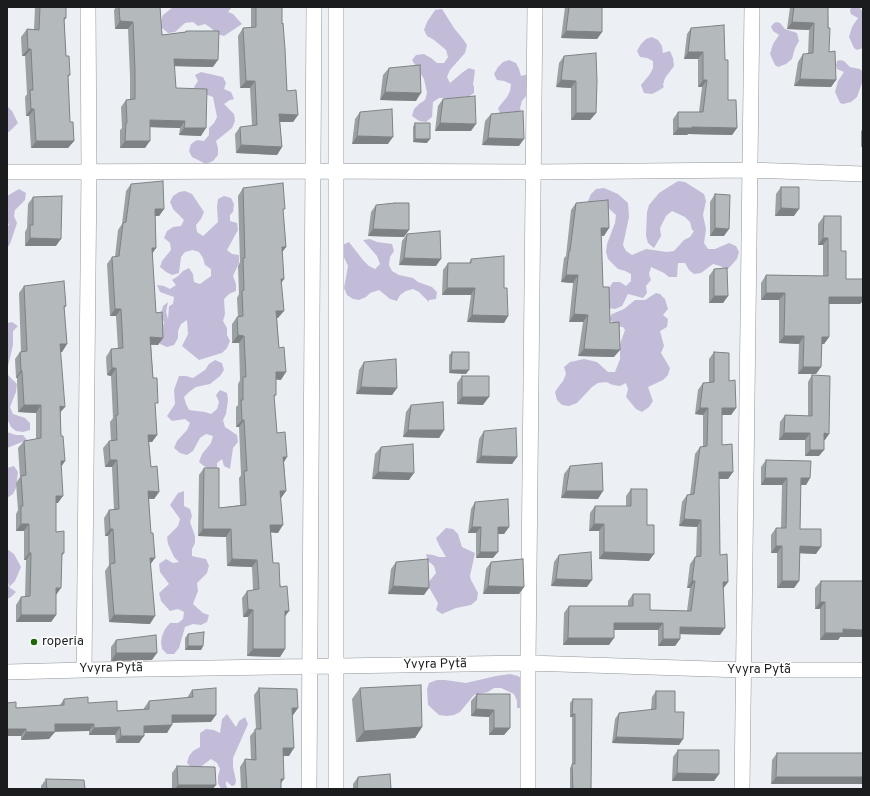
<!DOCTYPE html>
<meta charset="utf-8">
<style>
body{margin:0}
#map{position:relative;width:870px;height:796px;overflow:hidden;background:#ecf0f4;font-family:Overpass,sans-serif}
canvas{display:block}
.frame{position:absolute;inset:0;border:8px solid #1a1c1d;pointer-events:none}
</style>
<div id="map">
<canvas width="870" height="796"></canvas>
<div class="frame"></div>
</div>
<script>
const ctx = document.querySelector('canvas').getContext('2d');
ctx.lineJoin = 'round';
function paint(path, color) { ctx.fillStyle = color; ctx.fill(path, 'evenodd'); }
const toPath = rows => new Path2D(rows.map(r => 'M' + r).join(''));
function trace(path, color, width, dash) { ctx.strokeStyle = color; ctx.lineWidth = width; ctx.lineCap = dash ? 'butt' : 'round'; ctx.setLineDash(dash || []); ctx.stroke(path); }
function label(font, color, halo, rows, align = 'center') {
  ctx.font = font + ' Overpass,sans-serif'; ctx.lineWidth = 3; ctx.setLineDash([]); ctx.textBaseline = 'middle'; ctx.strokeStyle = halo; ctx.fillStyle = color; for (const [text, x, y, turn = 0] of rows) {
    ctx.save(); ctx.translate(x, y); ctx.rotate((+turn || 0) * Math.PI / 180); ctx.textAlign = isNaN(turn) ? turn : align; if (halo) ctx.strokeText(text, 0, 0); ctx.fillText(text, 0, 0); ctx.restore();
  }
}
paint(toPath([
 [173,7,232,7,228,12,233,14,242,24,224,36,217,34,211,28,205,24,198,26,193,22,185,23,175,32,168,33,162,28,161,21,163,15],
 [851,7,859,7,863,12,863,48,857,50,854,48,849,37,852,27,858,18,851,14,850,11],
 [442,9,454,28,463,39,467,45,465,53,450,70,447,77,450,83,463,72,469,68,475,70,473,85,474,86,474,93,462,101,447,98,439,98,433,102,432,117,426,122,419,121,412,116,414,109,419,104,425,100,427,93,424,79,412,60,416,55,424,54,431,58,437,63,444,63,448,57,446,50,434,40,427,36,424,30,427,22,435,10],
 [776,22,780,23,785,29,797,33,799,41,795,48,792,59,786,64,778,67,775,65,770,54,773,44,779,35,773,31,771,27,773,24],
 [652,37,658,40,662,46,663,53,670,51,673,58,674,66,665,78,663,85,664,87,658,91,652,94,644,93,641,85,650,74,653,68,653,61,647,58,640,57,637,51,641,44,646,39],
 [509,60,516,63,519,69,521,76,528,74,527,95,522,101,520,108,521,110,516,114,501,116,498,108,507,97,510,91,511,84,504,81,497,80,494,74,498,67,503,62],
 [840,60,844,61,850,67,860,69,862,71,863,71,863,86,862,83,857,97,851,102,843,104,840,103,835,92,838,81,844,72,837,69,836,65,837,61],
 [201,72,223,77,226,83,224,89,231,92,234,99,230,100,224,104,234,114,235,121,232,128,216,141,218,148,218,155,213,161,206,164,192,157,189,151,191,144,197,140,204,141,209,135,209,128,214,123,217,117,213,97,199,92,194,87,198,81,195,75],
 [7,106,12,111,18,123,9,132,7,132],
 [678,181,685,182,704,194,706,201,703,215,706,229,704,243,708,249,715,249,729,243,736,246,739,252,737,259,727,270,720,266,713,264,701,273,694,274,689,270,685,263,678,263,677,277,669,277,664,273,651,267,649,274,651,280,646,286,647,293,643,298,628,294,622,306,615,309,608,308,609,288,613,282,620,282,626,286,631,281,631,274,625,271,618,269,608,259,606,252,607,244,615,223,616,215,606,206,592,207,588,201,591,194,596,189,604,188,618,194,628,203,629,217,623,245,626,251,632,255,646,249,667,252,674,251,684,240,690,237,694,231,692,230,690,222,685,217,672,211,666,216,660,228,661,236,654,248,648,243,646,236,647,212,649,205,659,193],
 [19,189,26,193,25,200,15,210,14,216,17,223,10,244,7,248,7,227,9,225,7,221,7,196],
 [185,191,192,194,204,212,201,219,196,225,197,232,203,236,218,222,217,207,218,199,224,196,231,198,234,204,233,212,230,215,230,221,237,223,238,230,227,250,232,254,239,255,239,263,233,276,236,284,236,291,229,294,224,299,225,314,223,321,227,328,227,335,230,341,227,348,222,353,199,360,182,346,188,334,187,320,181,324,178,331,178,338,174,345,167,347,160,344,160,337,164,322,160,317,163,306,168,302,166,312,168,319,169,306,173,304,174,297,160,292,157,285,164,286,170,289,176,285,172,280,178,276,183,271,189,268,193,274,194,282,200,284,211,276,211,269,205,265,203,258,199,252,193,250,185,252,181,257,179,273,172,275,166,272,160,267,162,261,171,250,170,243,164,238,167,231,173,227,181,226,184,220,173,209,170,202,173,196,179,192],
 [370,239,377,242,392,244,394,251,390,257,389,265,392,271,399,275,413,278,418,282,432,287,437,292,436,299,429,300,429,302,419,292,413,289,406,291,400,295,397,301,390,299,379,290,370,293,366,297,359,300,353,299,347,295,344,288,348,266,342,253,342,245,349,242,363,260,369,266,375,269,380,264,377,256,363,240],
 [656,293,660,294,665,299,668,309,663,315,668,319,667,327,660,331,664,346,661,353,670,368,668,375,663,380,648,387,653,401,649,407,642,412,636,409,626,397,628,389,626,383,620,386,613,385,606,382,598,383,592,387,577,403,569,406,562,405,557,400,555,392,559,386,563,381,566,374,564,367,570,362,584,359,597,362,608,372,615,372,620,359,620,344,625,330,623,327,616,326,610,320,610,317,612,314,624,309,635,300,645,300],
 [12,322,18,326,13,331,13,345,8,366,7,374,17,384,16,392,10,407,13,414,25,418,30,423,30,430,23,432,16,431,11,427,7,419,7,323],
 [215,360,222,363,224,370,220,376,210,384,196,387,189,392,184,397,186,404,189,410,205,412,211,414,217,409,219,402,216,395,220,390,227,393,228,400,226,414,223,420,225,427,237,435,238,442,233,448,230,469,224,466,222,459,217,463,217,470,210,470,204,466,199,462,202,454,211,443,213,436,206,434,200,438,193,451,187,455,180,453,174,448,177,441,187,430,190,423,185,419,172,421,167,416,175,404,174,390,179,376,186,376,193,378,205,370,209,364],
 [7,432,16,435,23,435,27,440,7,448],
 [14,466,18,472,16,488,13,494,7,498,7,468],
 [184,491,184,506,190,509,192,516,190,522,195,536,195,543,192,549,192,556,206,559,209,566,207,573,197,583,198,591,193,604,203,613,209,615,207,622,201,625,193,624,185,627,179,648,174,654,167,654,162,649,161,642,162,636,165,629,170,623,178,623,183,619,184,612,178,609,170,611,161,601,159,593,169,584,160,572,159,564,166,559,173,563,179,562,174,557,168,544,167,537,178,526,180,519,170,505,178,493],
 [446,528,453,529,458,534,462,547,475,553,470,576,471,580,478,593,477,600,471,605,456,608,442,614,436,610,438,603,427,584,436,573,434,566,428,561,426,554,433,555,439,557,446,557,439,545,436,538],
 [7,549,14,554,21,567,15,581,9,587,16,592,11,597,7,599,7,586,9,586,7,579],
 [510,674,518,676,524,680,522,708,517,708,517,701,514,694,501,688,494,688,488,692,474,695,460,712,454,715,447,716,439,715,428,705,427,689,429,683,437,680,445,680,466,683,496,676],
 [227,714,236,727,239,721,245,717,248,724,233,758,233,767,236,781,235,785,232,786,226,781,226,785,228,789,221,789,218,783,218,776,220,769,217,763,211,759,199,768,192,768,187,763,189,756,193,751,200,747,200,733,206,729,214,730,220,733,222,719]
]), '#c3bcd8');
const minor = toPath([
 [7,172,312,171,533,172,750,170,863,174],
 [84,670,89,172,88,7],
 [7,672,84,670,528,663,743,670,863,670],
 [309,789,314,7],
 [336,789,336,7],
 [528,789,528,663,535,7],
 [742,789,752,7]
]);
trace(minor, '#919599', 16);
trace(minor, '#fff', 15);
paint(toPath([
 [35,7,66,7,66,18,64,21,66,56,70,75,68,77,70,122,74,141,68,148,31,148,29,116,26,116,25,97,27,94,25,56,22,56,21,37,27,29,34,30],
 [116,7,160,7,162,35,185,32,186,31,213,67,174,66,176,88,201,136,179,135,180,128,150,127,145,148,120,148,120,130,122,128,121,107,126,100,130,99,130,77,128,29,115,29,114,10],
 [251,7,282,7,282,24,287,91,298,115,293,122,280,122,282,147,277,155,236,153,235,134,240,127,252,126,250,88,240,88,238,36,243,28,251,28],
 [565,7,602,7,602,32,597,39,561,38],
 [790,7,828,7,829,52,836,80,831,87,794,86,798,62,803,54,808,54,809,30,787,29],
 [691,28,725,60,728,100,737,128,732,135,688,134,687,135,673,135,673,119,678,112,699,112,702,87,698,87,698,59,684,59,687,34],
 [564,56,596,113,590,120,571,120,571,88,556,87,559,63],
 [389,68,416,101,380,100,383,75],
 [443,99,471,131,435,131,438,106],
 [360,112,388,144,352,144,355,119],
 [491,114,519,146,482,145,485,121],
 [415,123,427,143,413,142,413,127],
 [863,129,863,147,861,147,861,131],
 [131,184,164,209,159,216,155,216,156,248,152,254,156,313,163,338,158,345,151,345,157,435,152,442,149,442,151,467,159,492,154,499,149,499,151,564,150,624,109,622,105,571,109,565,108,536,105,536,104,518,109,510,114,510,112,467,105,467,103,448,109,441,111,441,110,422,113,418,111,376,107,375,106,357,111,349,118,349,116,316,110,316,107,264,112,257,115,257,118,230,122,224,126,191],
 [781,187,794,216,775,216,776,194],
 [243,188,283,211,286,247,282,251,284,279,281,283,278,318,277,318,281,380,276,379,276,395,274,397,277,433,287,457,284,462,286,491,281,498,278,533,271,532,273,563,289,611,285,616,285,649,280,657,247,656,248,617,243,617,242,598,247,591,253,590,252,567,227,566,226,537,198,536,199,475,204,468,219,508,240,505,239,478,241,475,239,427,236,427,236,407,238,405,238,384,240,380,239,343,232,343,232,324,237,317,238,317,237,298,239,294,238,266,240,262,238,196],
 [715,194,724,236,710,236,710,202],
 [33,197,56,246,25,246,25,232,27,228,28,204],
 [576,203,604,236,601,236,603,287,610,323,614,357,578,356,583,322,569,322,573,283,561,282,564,258,566,256,571,210],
 [376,205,404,237,368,236,371,212],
 [824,216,841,251,846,279,860,304,829,304,829,337,824,344,822,344,821,367,816,374,798,374,799,344,779,343,779,300,761,300,761,283,766,275,823,276,823,245,818,245,818,224],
 [407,234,436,266,399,265,402,241],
 [471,259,504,288,508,316,504,323,467,322,471,295,442,295,443,270,448,263,469,263],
 [714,269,728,296,723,303,709,303,709,276],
 [24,286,66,306,64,309,67,344,62,352,60,352,61,436,65,461,61,467,58,503,56,503,56,532,64,553,62,556,56,595,56,615,51,622,16,622,16,605,21,597,25,597,26,560,24,560,24,531,16,531,16,514,18,510,16,483,20,477,18,448,24,441,36,439,36,413,18,412,17,378,16,378,15,359,20,352,21,352,19,293],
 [452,352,466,374,449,373,449,355],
 [714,352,729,381,736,408,731,415,722,415,722,445,733,472,728,479,719,479,720,555,728,582,723,588,720,635,680,634,680,639,675,646,658,646,658,630,614,630,609,645,563,645,564,613,569,606,628,606,628,601,633,594,650,610,687,611,690,588,687,588,690,564,695,557,696,557,697,527,679,526,682,502,687,495,690,495,695,454,700,447,703,446,703,415,695,414,698,390,703,383,709,383,709,359],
 [364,362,397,388,392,395,356,394,359,370],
 [812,375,829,434,824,440,819,456,805,456,805,440,779,440,780,422,785,415,808,416,808,382],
 [462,376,483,405,457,404,457,383],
 [411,405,444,430,439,438,403,437,406,412],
 [484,431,517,457,512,464,476,463,479,439],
 [381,447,409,480,372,479,375,454],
 [766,460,810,478,806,485,801,485,800,529,816,554,800,553,799,581,794,588,777,588,777,553,771,553,771,535,776,528,781,528,782,485,761,485,761,467],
 [570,466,598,499,561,498,564,474],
 [631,489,647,525,649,561,599,559,599,531,589,531,590,513,595,506,626,506,626,496],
 [475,502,509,527,504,534,498,534,493,558,476,558,476,533,468,533,471,509],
 [559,555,587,587,551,586,554,562],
 [396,562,424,595,388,594,391,569],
 [491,562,524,587,519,594,483,594,486,569],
 [821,581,840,637,838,640,820,640,820,609,815,609,815,588],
 [188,634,203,646,201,650,185,650,185,638],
 [116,640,152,660,111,661,111,647],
 [259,688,298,708,293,715,292,715,289,756,283,756,281,783,281,789,241,789,240,767,245,759,251,759,250,736,256,729,254,695],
 [360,688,422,727,415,738,356,742,352,699],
 [192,690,211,722,172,722,167,733,144,733,139,743,116,743,115,735,89,735,89,731,55,731,49,739,21,740,21,736,7,736,7,703,16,708,60,705,64,699,88,703,117,711,144,709,144,708,149,701,187,698],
 [656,691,675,712,683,739,679,745,612,743,615,719,619,713,651,710,652,697],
 [477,694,510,694,510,728,504,735,489,735,489,717,471,716,471,701],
 [573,699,591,789,570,789,570,768,572,765,572,717,570,717,570,703],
 [678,750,719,774,714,781,672,781,673,757],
 [777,753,863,753,863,784,771,784,772,760],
 [177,766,213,789,172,789,172,773],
 [358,777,391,789,353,789,353,784],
 [46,779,85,789,41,789,41,786]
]), '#9ba0a2');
paint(toPath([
 [120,21,133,22,128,29,115,29],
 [792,22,814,23,809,30,787,29],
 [566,31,602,32,597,39,561,38],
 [28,49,31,49,25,56,22,56],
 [688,52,703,52,698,59,684,59],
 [174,59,218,60,213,67,168,66],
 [800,79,836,80,831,87,794,86],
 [561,80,576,81,571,88,556,87],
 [703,80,707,80,702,87,698,87],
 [246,81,255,81,250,88,240,88],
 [385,92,421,93,416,101,380,100],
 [31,109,34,109,29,116,26,116],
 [576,113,596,113,590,120,571,120],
 [279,114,298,115,293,122,274,122],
 [150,120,185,121,180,128,145,127],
 [440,123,476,124,471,131,435,131],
 [692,127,737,128,732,135,688,134,687,135,673,135,678,128],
 [184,128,206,128,201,136,179,135],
 [357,136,393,137,388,144,352,144],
 [488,138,524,139,519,146,482,145],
 [415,139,430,139,427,143,413,142],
 [36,141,74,141,68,148,31,148],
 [125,141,150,141,145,148,120,148],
 [241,145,282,147,277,155,236,153],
 [781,208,799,209,794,216,775,216],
 [155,209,164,209,159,216,150,216],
 [601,228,609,228,604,236,596,235],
 [715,228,729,229,724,236,710,236],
 [373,229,409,230,404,237,368,236],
 [30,238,61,239,56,246,25,246],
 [823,238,828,238,823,245,818,245],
 [282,247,286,247,281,254],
 [152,248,156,248,151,255],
 [404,258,441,259,436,266,399,265],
 [566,275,578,275,573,283,561,282],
 [281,279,284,279,279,286],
 [447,288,475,288,471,295,442,295],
 [766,293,785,293,779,300,761,300],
 [714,296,728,296,723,303,709,303],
 [829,297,863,297,863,301,860,304,824,304],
 [115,309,121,309,116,316,110,316],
 [276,311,284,311,278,318,271,318],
 [574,314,588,315,583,322,569,322],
 [472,315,508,316,504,323,467,322],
 [238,335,244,336,239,343,232,343],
 [784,336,804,336,799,344,779,343],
 [150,337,163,338,158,345,145,344],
 [822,337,829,337,824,344,817,344],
 [60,344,67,344,62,352,55,351],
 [584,349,620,350,614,357,578,356],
 [803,367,821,367,816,374,798,374],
 [112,368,116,368,111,376,107,375],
 [21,370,22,371,17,378,16,378],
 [451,370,469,370,466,374,449,373],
 [276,372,286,372,281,380,271,379],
 [361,387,397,388,392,395,356,394],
 [462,397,489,397,483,405,457,404],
 [24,405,41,405,36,413,18,412],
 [60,406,65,407,59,414],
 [700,408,708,408,703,415,695,414],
 [722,408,736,408,731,415,718,415],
 [242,420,244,420,239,427,236,427],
 [408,430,444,430,439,438,403,437],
 [784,433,810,433,805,440,779,440],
 [824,433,829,434,825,440,820,440],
 [148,435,157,435,152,442,143,442],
 [810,450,824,450,819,456,805,456],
 [481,456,517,457,512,464,476,463],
 [283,457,287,457,282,465],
 [110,460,117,460,112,467,105,467],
 [61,461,65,461,60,468],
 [378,472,414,473,409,480,372,479],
 [719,472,733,472,728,479,714,479],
 [765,478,787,478,782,485,761,485],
 [801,478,810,478,806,485,797,485],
 [148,491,159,492,154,499,143,498],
 [280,491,286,491,281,498],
 [566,491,603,491,598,499,561,498],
 [56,496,63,496,58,503,51,503],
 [684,519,701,520,697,527,679,526],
 [21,524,29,524,24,531,16,531],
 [594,524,604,524,599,531,589,531],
 [270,525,283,525,278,533,265,532],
 [472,527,481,527,476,533,468,533],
 [498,527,509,527,504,534,493,534],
 [110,529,113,529,108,536,105,536],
 [203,529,231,529,226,537,198,536],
 [776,546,782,546,777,553,771,553],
 [800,546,821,547,816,554,795,553],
 [480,552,498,552,493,558,476,558],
 [604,552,654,554,649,561,599,559],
 [29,553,31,553,26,560,24,560],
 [150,558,155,558,150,565],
 [232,559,257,560,252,567,227,566],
 [556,579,592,580,587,587,551,586],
 [692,581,695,581,690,588,687,588],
 [782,581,799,581,794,588,777,588],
 [723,582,728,582,723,589],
 [393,586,429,588,424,595,388,594],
 [488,586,524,587,519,594,483,594],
 [56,588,61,588,56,595],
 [820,602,825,602,820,609,815,609],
 [248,609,253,610,248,617,243,617],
 [285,611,289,611,283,619],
 [21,615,56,615,51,622,16,622],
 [114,615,155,616,150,624,109,622],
 [614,623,663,623,658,630,609,630],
 [680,627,725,628,720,635,675,634],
 [843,629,863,630,863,637,840,637,838,640,820,640,825,633],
 [568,638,614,638,609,645,563,645],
 [663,639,680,639,675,646,658,646],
 [188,646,203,646,201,650,185,650],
 [253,649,285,649,280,657,247,656],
 [116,653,157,653,152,660,111,661],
 [292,708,298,708,293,715,287,715],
 [476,709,494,710,489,717,471,716],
 [572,714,575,714,572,717,570,717],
 [172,715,216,715,211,722,167,723],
 [55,724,94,724,89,731,50,732],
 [172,725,167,733,139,733,144,726],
 [120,727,115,735,89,735,94,728],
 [422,727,415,738,356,742,364,731],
 [494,728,510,728,504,735,489,735],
 [7,729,26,729,21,736,7,736],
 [26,732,55,732,49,739,21,740],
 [121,736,144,736,139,743,116,743],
 [616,737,683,739,679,745,612,743],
 [283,748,294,748,289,756,278,756],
 [677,773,719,774,714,781,672,781],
 [776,777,863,777,863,784,771,784],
 [281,779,284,779,279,786],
 [178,785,216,785,213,789,175,789]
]), '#7e8284');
const building = toPath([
 [40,7,66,7,66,18,64,18,66,56,69,56,70,75,68,75,70,122,73,122,74,141,36,141,34,109,31,109,30,90,33,90,31,49,28,49,27,29,39,30,40,7],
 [119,7,160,7,162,35,186,32,186,31,219,31,218,60,174,59,176,88,207,89,206,128,184,128,185,121,150,120,150,141,125,141,126,123,127,123,126,100,135,99,135,70,133,22,120,21,119,7],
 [256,7,282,7,282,24,283,23,285,49,287,91,296,90,298,115,279,114,282,147,241,145,240,127,257,125,255,81,246,81,243,28,256,27,256,7],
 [569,7,602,7,602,32,566,31,569,7],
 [794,7,828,7,828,28,830,28,829,52,835,51,836,80,800,79,803,54,813,53,814,23,792,22,794,7],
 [724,25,725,60,728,60,728,100,736,100,737,128,692,127,692,128,678,128,678,112,703,112,707,80,703,80,703,52,688,52,691,28,724,25],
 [596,53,597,81,596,113,576,113,576,81,561,80,564,56,596,53],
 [420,65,421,93,385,92,389,68,420,65],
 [475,96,476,124,440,123,443,99,475,96],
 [392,109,393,137,357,136,360,112,392,109],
 [523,111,524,139,488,138,491,114,523,111],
 [415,123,430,123,430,139,415,139,415,123],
 [163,181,164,209,155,209,156,248,152,248,156,313,162,312,163,338,150,337,153,378,157,378,158,403,155,403,157,435,148,435,151,467,157,466,159,492,148,491,151,533,153,533,155,558,150,558,155,616,114,615,110,564,115,563,113,529,110,529,109,510,119,509,117,460,110,460,109,441,117,440,116,415,118,415,116,368,112,368,111,349,123,348,121,309,115,309,112,257,119,256,123,223,126,222,131,184,163,181],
 [283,183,285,209,283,209,286,247,282,247,284,279,281,279,284,311,276,311,279,348,284,347,286,372,276,372,276,395,274,395,277,433,285,432,287,457,283,457,286,491,280,491,283,525,270,525,273,563,279,563,280,587,287,586,289,611,285,611,285,649,253,649,253,610,248,609,247,591,259,589,257,560,232,559,231,529,203,529,204,468,219,468,219,508,246,505,244,471,247,471,244,420,242,420,241,400,243,400,243,377,246,377,244,336,238,335,237,317,243,316,242,291,244,290,243,258,245,258,243,188,283,183],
 [781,187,799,187,799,209,781,208,781,187],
 [715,194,730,195,729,229,715,228,715,194],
 [62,196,61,239,30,238,30,225,33,225,33,197,62,196],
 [608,200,609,228,601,228,603,287,609,287,610,323,619,322,620,350,584,349,588,315,574,314,578,275,566,275,569,251,570,251,576,203,608,200],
 [395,203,409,203,409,230,373,229,376,205,395,203],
 [824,216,841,216,841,251,846,251,846,279,863,279,863,297,829,297,829,337,822,337,821,367,803,367,804,336,784,336,785,293,766,293,766,275,828,276,828,238,823,238,824,216],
 [440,231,441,259,404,258,407,234,440,231],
 [504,256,504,288,507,288,508,316,472,315,475,288,447,288,448,263,471,263,471,259,504,256],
 [727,268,728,296,714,296,714,269,727,268],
 [64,281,66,306,64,306,67,344,60,344,65,407,60,406,61,436,63,436,65,461,61,461,63,496,56,496,56,532,64,531,64,553,62,553,61,588,56,588,56,615,21,615,21,597,30,596,31,553,29,553,29,524,21,524,21,506,23,506,21,476,26,475,24,441,41,438,41,405,24,405,22,371,21,370,20,352,27,351,24,286,64,281],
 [452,352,469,352,469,370,451,370,452,352],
 [714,352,729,353,729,381,735,380,736,408,722,408,722,445,732,444,733,472,719,472,720,555,727,554,728,582,723,582,725,628,680,627,680,639,663,639,663,623,614,623,614,638,568,638,569,606,633,606,633,594,650,594,650,610,691,611,695,581,692,581,695,557,701,556,701,520,684,519,687,495,694,494,700,447,707,446,708,408,700,408,703,383,714,382,714,352],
 [396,359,397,388,361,387,364,362,396,359],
 [812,375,830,376,829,434,824,433,824,450,810,450,810,433,784,433,785,415,812,416,812,375],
 [462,376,489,376,489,397,462,397,462,376],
 [443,402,444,430,408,430,411,405,443,402],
 [516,428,517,457,481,456,484,431,516,428],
 [413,444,414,473,378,472,381,447,413,444],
 [766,460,811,461,810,478,801,478,800,529,821,529,821,547,800,546,799,581,782,581,782,546,776,546,776,528,786,528,787,478,765,478,766,460],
 [602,463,603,491,566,491,570,466,602,463],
 [631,489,647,489,647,525,654,525,654,554,604,552,604,524,594,524,595,506,631,506,631,489],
 [508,499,509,527,498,527,498,552,480,552,481,527,472,527,475,502,508,499],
 [591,552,592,580,556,579,559,555,591,552],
 [428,559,429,588,393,586,396,562,428,559],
 [523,559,524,587,488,586,491,562,523,559],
 [821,581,863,581,863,630,843,629,843,633,825,633,825,602,820,602,821,581],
 [204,632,203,646,188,646,188,634,204,632],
 [156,635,157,653,116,653,116,640,156,635],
 [421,685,422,727,364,731,360,688,421,685],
 [216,688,216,715,172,715,172,725,144,726,144,736,121,736,120,727,94,728,94,724,55,724,55,732,26,732,26,729,7,729,7,703,16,702,16,708,64,705,64,699,88,697,88,703,117,701,117,711,149,709,149,701,193,697,192,690,216,688],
 [259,688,297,689,298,708,292,708,294,748,283,748,284,779,281,779,281,789,247,789,245,759,256,760,255,729,261,729,259,688],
 [656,691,675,691,675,712,684,712,683,739,616,737,619,713,656,709,656,691],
 [477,694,510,694,510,728,494,728,494,710,476,709,477,694],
 [573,699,592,699,591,789,573,789,572,764,575,764,575,714,572,714,573,699],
 [678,750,719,750,719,774,677,773,678,750],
 [777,753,863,753,863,777,776,777,777,753],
 [177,766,215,767,216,785,178,785,177,766],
 [390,774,391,789,357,789,358,777,390,774],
 [46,779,84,780,85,789,47,789,46,779]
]);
paint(building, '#b4babc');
trace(building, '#7e8284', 1);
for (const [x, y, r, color] of [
 [34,642,4,"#1e6905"]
]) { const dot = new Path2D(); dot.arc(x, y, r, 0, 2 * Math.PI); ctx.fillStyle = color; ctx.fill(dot); trace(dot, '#fff', 1.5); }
label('13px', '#1a1c1d', '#fff', [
 ["roperia",42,642]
], 'left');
label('13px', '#1a1c1d', '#fff', [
 ["Yvyra Pytã",435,665,-1],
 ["Yvyra Pytã",111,669,-1],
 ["Yvyra Pytã",759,670]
]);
</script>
